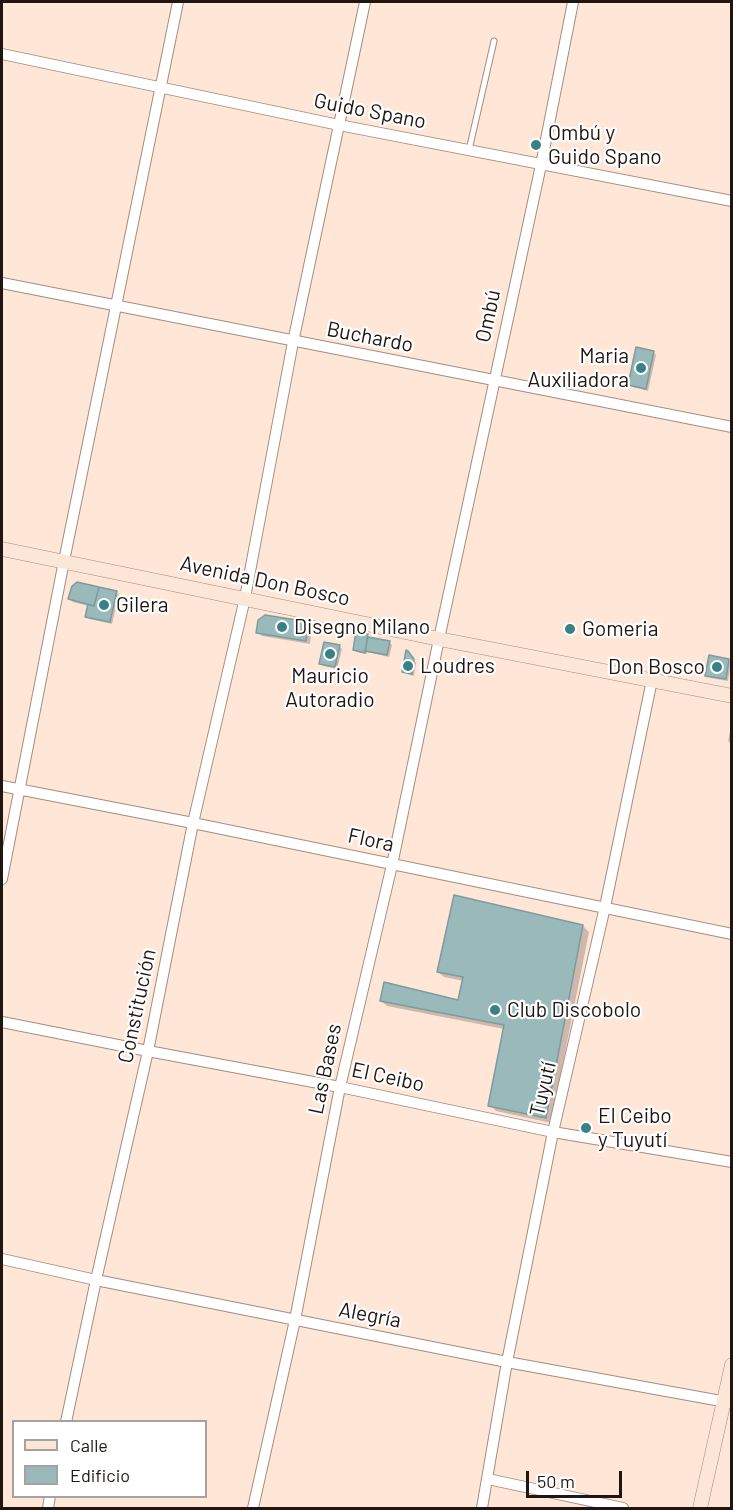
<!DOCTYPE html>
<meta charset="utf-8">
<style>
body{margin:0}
#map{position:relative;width:733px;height:1510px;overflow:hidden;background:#ffe6d7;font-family:Barlow,sans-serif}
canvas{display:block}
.frame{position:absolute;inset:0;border:3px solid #1f1611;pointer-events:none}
.legend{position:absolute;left:12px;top:1420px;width:195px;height:78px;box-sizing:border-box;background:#fff;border:2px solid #a5a2a0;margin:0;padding:8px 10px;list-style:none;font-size:18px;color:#1f1611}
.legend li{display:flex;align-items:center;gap:12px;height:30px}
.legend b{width:30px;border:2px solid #a5a2a0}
.scale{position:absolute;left:526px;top:1471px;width:96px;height:27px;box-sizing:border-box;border:3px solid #1f1611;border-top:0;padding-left:8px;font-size:18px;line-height:21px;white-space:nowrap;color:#1f1611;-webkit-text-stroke:4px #fff;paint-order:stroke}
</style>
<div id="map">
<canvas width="733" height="1510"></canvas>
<div class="frame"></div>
<ul class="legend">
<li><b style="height:8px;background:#fbe6d8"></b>Calle</li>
<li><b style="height:16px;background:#99b9ba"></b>Edificio</li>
</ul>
<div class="scale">50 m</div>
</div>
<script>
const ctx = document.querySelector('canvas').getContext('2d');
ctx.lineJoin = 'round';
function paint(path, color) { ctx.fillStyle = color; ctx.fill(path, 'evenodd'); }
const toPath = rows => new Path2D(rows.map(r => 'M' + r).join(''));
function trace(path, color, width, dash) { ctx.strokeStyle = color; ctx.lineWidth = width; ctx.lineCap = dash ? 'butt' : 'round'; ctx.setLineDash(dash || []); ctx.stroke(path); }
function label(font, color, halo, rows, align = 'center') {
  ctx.font = font + ' Barlow,sans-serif'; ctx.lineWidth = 4.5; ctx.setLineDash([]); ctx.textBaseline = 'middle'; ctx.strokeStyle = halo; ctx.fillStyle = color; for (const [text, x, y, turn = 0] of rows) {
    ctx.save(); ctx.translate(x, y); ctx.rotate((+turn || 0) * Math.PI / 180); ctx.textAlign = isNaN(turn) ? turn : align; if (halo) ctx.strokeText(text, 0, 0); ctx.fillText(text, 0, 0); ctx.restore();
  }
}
paint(toPath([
 [653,352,656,355,648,391,633,387,630,385],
 [116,593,119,595,112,624,89,619,87,616,89,606,73,602,70,599],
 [308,623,312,628,310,644,262,636,258,632],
 [367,635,370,638,389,642,392,645,389,657,367,652,367,654,357,652,355,650],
 [339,646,342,649,337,669,324,666,321,664],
 [411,655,416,663,414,676,406,674,403,671],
 [729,660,731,663,728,681,710,678,707,675],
 [732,721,732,744,728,741],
 [583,926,589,932,551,1123,496,1111,490,1105,504,1029,387,1006,381,1001,459,1002,464,981,444,977,438,972]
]), '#0003');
const building = toPath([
 [636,347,654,351,646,389,628,385,636,347],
 [77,582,99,587,94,606,68,599,72,586,77,582],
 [99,587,117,591,110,622,85,617,88,604,94,606,99,587],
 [265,615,309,622,306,641,256,633,258,620,265,615],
 [356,631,368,634,365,653,353,650,356,631],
 [368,637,390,641,387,655,365,651,368,637],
 [324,642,340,645,335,667,319,664,324,642],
 [406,650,408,651,414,659,412,674,402,672,406,650],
 [709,655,729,659,726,679,705,676,709,655],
 [454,895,583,925,546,1118,488,1106,504,1025,380,1001,384,982,458,1000,463,977,437,972,454,895]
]);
paint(building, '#99b9ba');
trace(building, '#7d9c9d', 1.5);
const lane = toPath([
 [469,150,494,41]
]);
const street = toPath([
 [2,54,339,125,732,201],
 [2,283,732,427],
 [2,786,193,823,732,934],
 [2,879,64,561,178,2],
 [2,1022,148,1051,340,1087,553,1132,732,1162],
 [2,1259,96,1280,507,1362,732,1403],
 [66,1422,96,1280,148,1051,193,823,245,598,293,342,365,2],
 [488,1479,623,1508],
 [48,1508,50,1496],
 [253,1508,295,1320,340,1087,392,865,439,639,541,165,573,2],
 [482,1508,507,1362,553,1132,605,907,652,680]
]);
const secondary = toPath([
 [2,549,439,639,732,696],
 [700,1508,732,1365]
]);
trace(lane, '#a48d7f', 7);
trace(street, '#a48d7f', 12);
trace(secondary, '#a48d7f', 15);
trace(lane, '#fff', 5);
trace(street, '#fff', 10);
trace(secondary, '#fbe6d8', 14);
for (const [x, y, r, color] of [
 [536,145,6,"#398185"],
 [641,368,6,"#398185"],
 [104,605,6,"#398185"],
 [282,627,6,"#398185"],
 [570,629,6,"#398185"],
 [330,654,6,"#398185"],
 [408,666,6,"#398185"],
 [717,667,6,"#398185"],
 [495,1010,6,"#398185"],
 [586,1128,6,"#398185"]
]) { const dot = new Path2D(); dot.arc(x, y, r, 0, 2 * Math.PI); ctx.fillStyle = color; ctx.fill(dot); trace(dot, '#fff', 2); }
label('21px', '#1f1611', '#fff', [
 ["Guido Spano",370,111,11],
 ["Ombú",488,316,-78],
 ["Buchardo",370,337,11],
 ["Avenida Don Bosco",265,581,12],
 ["Flora",371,840,12],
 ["Constitución",137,1006,-78],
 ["Las Bases",325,1069,-78],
 ["El Ceibo",388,1077,12],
 ["Tuyutí",543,1089,-77],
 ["Alegría",370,1315,11]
]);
label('21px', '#1f1611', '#fff', [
 ["Ombú y",548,133],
 ["Guido Spano",548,157],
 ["Maria",629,356,"right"],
 ["Auxiliadora",629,380,"right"],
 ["Gilera",116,605],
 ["Disegno Milano",294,627],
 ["Gomeria",582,629],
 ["Loudres",420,666],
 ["Don Bosco",705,667,"right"],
 ["Mauricio",330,676,"center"],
 ["Autoradio",330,700,"center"],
 ["Club Discobolo",507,1010],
 ["El Ceibo",598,1116],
 ["y Tuyutí",598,1140]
], 'left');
</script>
